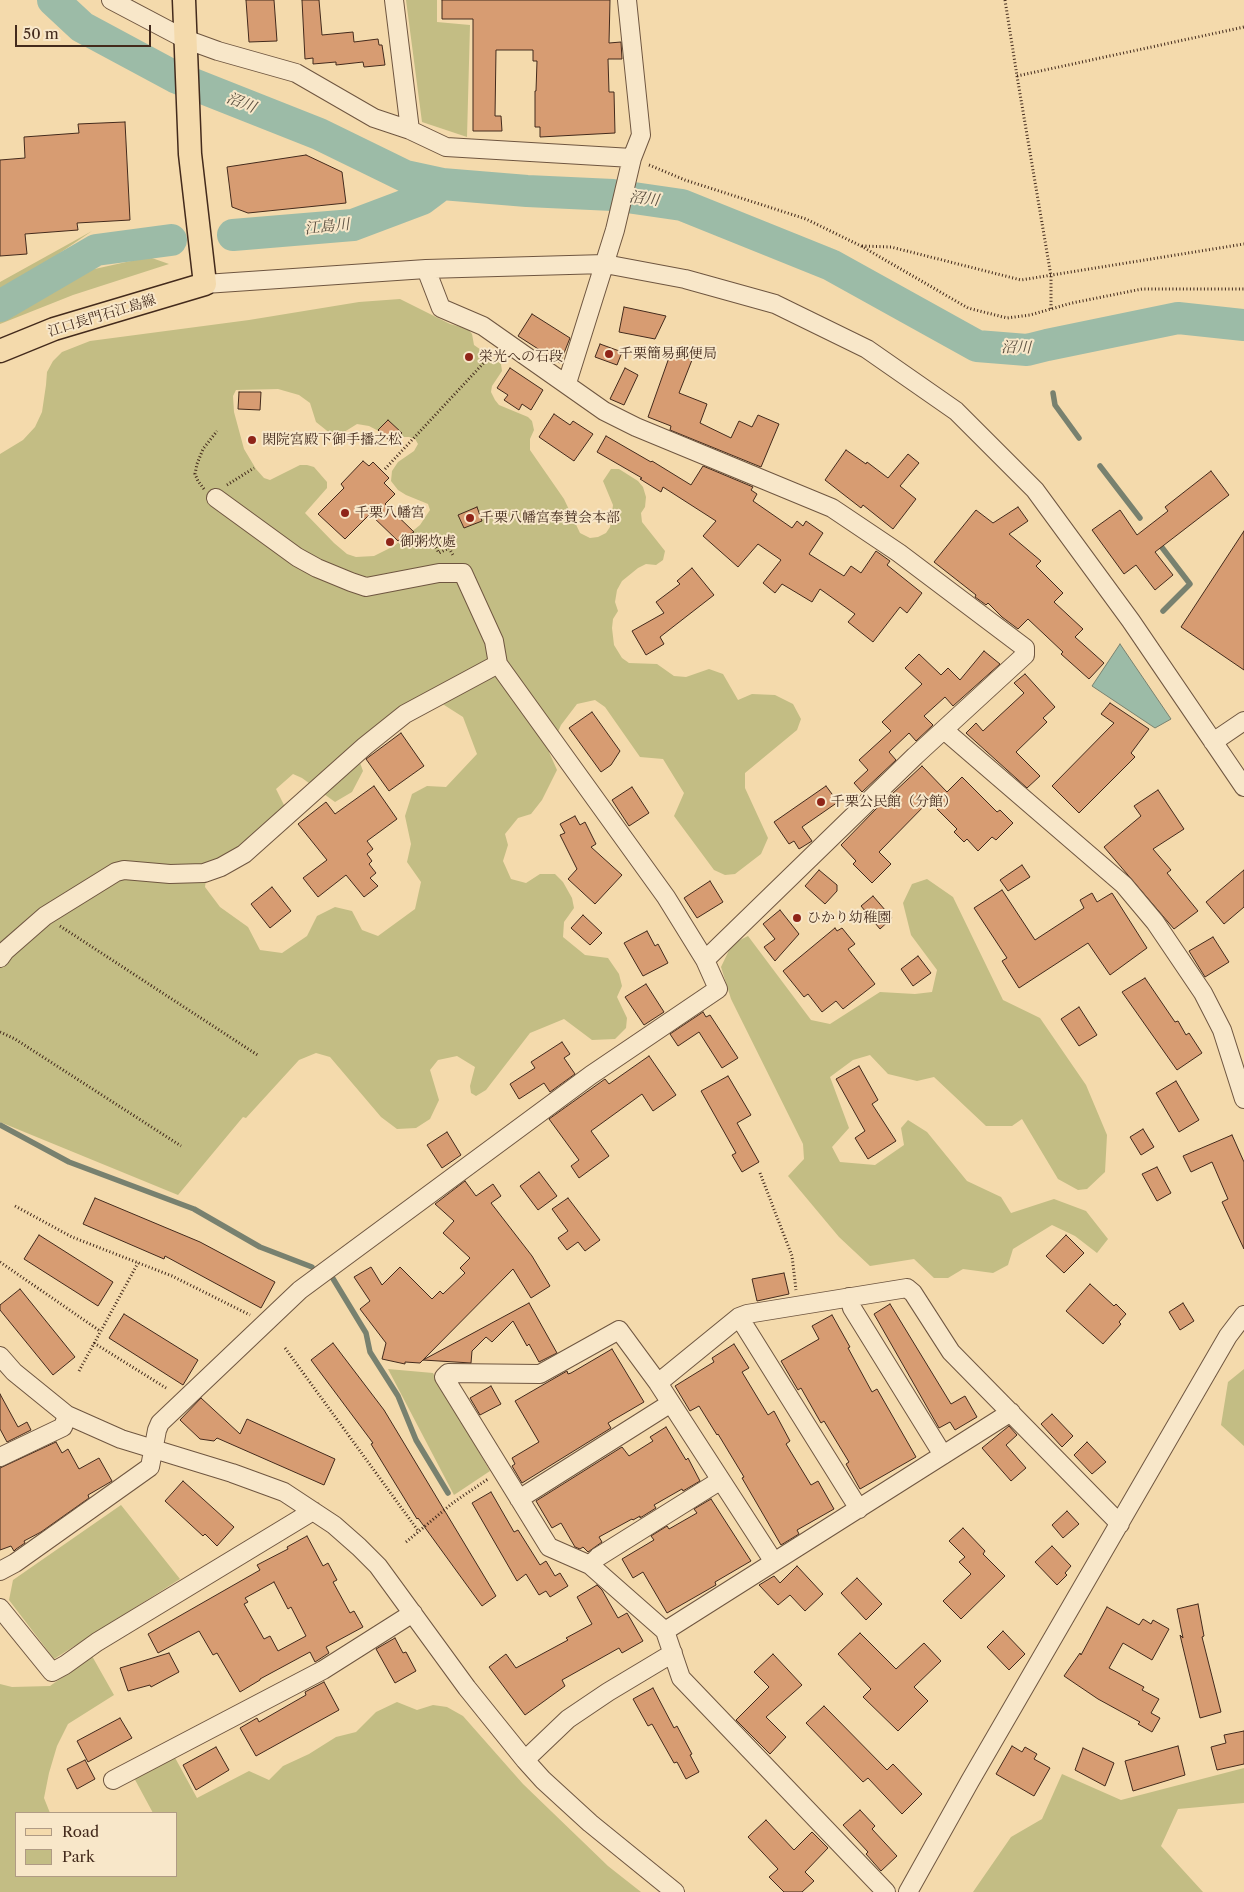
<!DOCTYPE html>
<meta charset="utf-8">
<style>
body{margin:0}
#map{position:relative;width:1244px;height:1892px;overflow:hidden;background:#f4daac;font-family:"Libre Caslon Text",serif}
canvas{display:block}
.legend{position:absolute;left:15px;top:1812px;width:162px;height:65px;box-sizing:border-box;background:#f8e7c9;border:1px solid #b09b84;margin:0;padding:6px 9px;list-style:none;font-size:15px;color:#432a1c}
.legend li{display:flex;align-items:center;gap:10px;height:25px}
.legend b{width:25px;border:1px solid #b09b84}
.scale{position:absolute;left:15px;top:25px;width:136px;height:22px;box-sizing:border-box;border:2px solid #432a1c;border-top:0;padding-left:6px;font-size:15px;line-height:18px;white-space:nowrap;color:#432a1c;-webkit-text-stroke:4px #f8e7c9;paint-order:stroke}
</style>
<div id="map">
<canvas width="1244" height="1892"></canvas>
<ul class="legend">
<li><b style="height:6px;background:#f4daac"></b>Road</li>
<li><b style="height:14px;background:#c3bd84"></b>Park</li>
</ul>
<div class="scale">50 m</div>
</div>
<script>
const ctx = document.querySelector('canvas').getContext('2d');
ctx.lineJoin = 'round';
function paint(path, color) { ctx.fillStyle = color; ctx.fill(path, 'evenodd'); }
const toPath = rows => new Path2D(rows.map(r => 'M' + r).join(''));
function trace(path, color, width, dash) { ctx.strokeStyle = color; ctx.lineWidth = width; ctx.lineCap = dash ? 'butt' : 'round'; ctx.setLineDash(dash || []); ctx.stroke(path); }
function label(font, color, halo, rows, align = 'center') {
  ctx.font = font + ' "Libre Caslon Text","Noto Serif JP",serif'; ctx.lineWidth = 4; ctx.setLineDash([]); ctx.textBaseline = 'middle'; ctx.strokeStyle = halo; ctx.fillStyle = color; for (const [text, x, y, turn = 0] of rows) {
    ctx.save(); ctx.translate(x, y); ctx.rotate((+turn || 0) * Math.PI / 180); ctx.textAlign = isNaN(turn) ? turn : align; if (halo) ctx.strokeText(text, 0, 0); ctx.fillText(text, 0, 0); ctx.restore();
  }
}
paint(toPath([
 [406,0,437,0,437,22,470,25,467,137,422,122],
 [92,231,0,294,0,282],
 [149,257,169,264,73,295,0,324,0,315,90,270],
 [400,299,450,324,468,329,472,334,474,345,501,364,502,371,492,386,491,392,495,400,499,405,528,417,532,421,534,430,530,439,530,450,564,499,580,533,590,538,598,537,606,533,610,527,613,505,603,481,611,469,619,469,638,481,643,487,646,497,645,507,641,513,642,522,665,551,663,560,656,565,646,564,638,568,622,581,617,590,615,602,618,611,613,619,612,628,614,645,622,658,629,663,657,664,674,676,686,677,709,669,723,674,738,700,752,694,775,695,793,704,801,719,797,730,745,773,745,788,768,838,761,854,735,874,725,875,714,870,674,816,684,793,663,759,640,757,605,707,595,700,577,704,561,725,549,752,557,770,542,800,531,814,518,818,505,834,508,845,503,861,511,879,526,883,540,874,555,874,563,882,572,898,574,908,564,922,563,937,585,955,608,958,619,974,622,986,617,997,627,1018,626,1028,615,1039,592,1040,564,1019,530,1033,486,1090,476,1096,471,1093,470,1086,475,1067,457,1056,438,1060,430,1070,439,1100,430,1119,416,1128,397,1129,381,1117,330,1057,316,1053,299,1060,246,1118,243,1117,178,1195,0,1122,0,454,23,440,35,427,42,412,46,385,47,372,53,361,62,352,90,341,249,320,359,302],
 [278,389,299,395,310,403,316,422,331,434,341,434,357,424,369,426,390,437,409,437,415,439,418,444,414,451,398,462,392,471,391,481,398,490,406,495,428,504,430,510,420,525,394,546,374,556,356,557,347,554,334,543,305,513,327,488,327,482,314,467,307,465,300,465,270,480,264,478,256,469,244,449,234,412,233,396,236,390],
 [406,703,441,703,463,717,477,754,446,787,427,786,412,794,405,816,411,844,407,862,421,882,415,909,378,936,362,930,352,911,335,907,317,916,307,936,282,953,260,950,248,927,220,907,205,887,208,864,237,852,286,809,276,789,293,774,302,778,335,802,352,792,363,771,354,746],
 [927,879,953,897,1003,1000,1040,1018,1086,1085,1107,1135,1105,1172,1087,1189,1078,1190,1058,1179,1022,1119,1012,1126,986,1126,934,1077,917,1081,888,1074,870,1055,853,1060,830,1077,849,1128,832,1147,840,1162,875,1165,904,1145,901,1128,908,1120,927,1132,967,1181,1001,1197,1011,1213,1054,1199,1086,1211,1108,1239,1097,1253,1075,1236,1052,1225,1013,1249,1008,1265,993,1273,963,1269,948,1278,934,1278,914,1259,870,1266,839,1237,788,1176,804,1159,803,1144,731,999,721,967,732,944,748,936,811,1020,830,1024,880,992,915,994,932,992,937,970,911,935,903,903,912,884],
 [388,1369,433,1373,490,1471,454,1495],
 [1244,1369,1244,1446,1221,1425,1228,1382],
 [121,1505,180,1579,54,1659,9,1600,13,1580],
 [92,1656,114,1695,68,1724,57,1746,49,1773,44,1798,50,1813,16,1813,16,1876,176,1876,176,1813,153,1813,133,1776,173,1754,197,1798,249,1771,269,1780,283,1766,309,1754,336,1737,356,1732,376,1712,397,1702,417,1710,433,1705,447,1707,463,1716,523,1784,608,1866,641,1892,0,1892,0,1684,12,1687,50,1686],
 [1244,1768,1244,1803,1178,1809,1161,1846,1203,1892,973,1892,1011,1837,1042,1819,1062,1774,1121,1800]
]), '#c3bd84');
const water = toPath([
 [1120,644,1171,719,1155,728,1092,686,1120,644]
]);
paint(water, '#9cbba7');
trace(water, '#78816f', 1);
trace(toPath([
 [1053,393,1055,405,1079,438],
 [1100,466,1140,518],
 [1157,541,1190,584,1163,611],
 [0,1125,69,1162,194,1209,260,1247,312,1267],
 [332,1277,366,1333,370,1352,398,1396,416,1440,448,1493]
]), '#78816f', 5.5);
trace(toPath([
 [53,0,82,27,175,77,319,134,405,176,442,184,527,191,613,195,682,205,831,265,977,346,1027,350,1047,345,1178,318,1244,325],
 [233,235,353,225,422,199,442,184],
 [0,306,96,250,171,240]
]), '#9cbba7', 32);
const building = toPath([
 [246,0,274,0,277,41,249,42,246,0],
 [302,0,319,0,322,35,353,32,354,42,378,39,379,45,382,45,385,65,364,67,363,62,336,65,336,62,313,64,313,58,305,59,302,0],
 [442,0,610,0,609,43,621,42,622,59,608,59,609,92,614,92,615,133,540,137,540,127,535,127,535,91,536,91,537,61,533,61,533,50,496,50,495,116,501,116,502,131,473,131,473,19,442,19,442,0],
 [125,122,130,220,77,223,78,230,25,234,27,254,0,256,0,160,25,158,24,137,79,133,78,124,125,122],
 [306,155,342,172,346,203,248,213,232,207,227,167,306,155],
 [624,307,666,316,655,339,619,332,624,307],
 [532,314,570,338,560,363,518,336,532,314],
 [600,344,622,352,617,365,595,357,600,344],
 [671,352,692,360,679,393,707,404,700,423,731,438,739,421,752,427,758,415,779,424,761,467,670,430,671,426,648,417,671,352],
 [510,368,543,390,531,410,522,404,519,410,504,400,508,395,497,388,510,368],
 [625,368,638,375,624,405,610,399,625,368],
 [239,392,261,392,260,410,238,409,239,392],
 [554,414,570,425,573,421,593,434,574,461,539,437,554,414],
 [388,420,402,433,392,443,378,430,388,420],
 [606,436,651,462,652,461,691,485,703,466,753,487,751,490,757,494,753,501,792,528,797,521,803,526,806,521,823,533,809,554,844,576,851,566,861,573,876,551,890,561,887,565,922,593,907,613,900,607,873,642,848,622,855,614,820,589,812,602,782,584,775,593,763,583,781,560,758,544,738,567,703,536,716,521,663,487,661,492,640,479,642,478,597,452,606,436],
 [846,450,866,464,867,462,888,478,908,454,919,463,900,486,916,499,893,529,863,505,861,508,825,480,846,450],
 [363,461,369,466,373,462,389,478,384,483,395,494,385,504,414,532,398,541,370,514,345,539,318,514,344,488,341,484,363,461],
 [1211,471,1229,495,1155,552,1173,575,1155,590,1136,565,1124,574,1092,530,1120,510,1137,535,1168,511,1165,507,1211,471],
 [477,507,482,521,464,528,458,515,477,507],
 [1018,507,1028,521,1009,534,1041,561,1036,566,1063,593,1054,602,1083,629,1075,637,1104,663,1089,679,1061,654,1063,652,1028,619,1018,629,1002,617,988,603,986,605,982,602,975,597,976,595,934,562,976,510,993,523,1018,507],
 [1244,531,1244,670,1181,627,1244,531],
 [692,568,714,595,660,637,664,644,646,655,632,631,664,613,656,602,680,584,677,581,692,568],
 [984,651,1000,664,953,706,945,697,924,716,933,725,916,741,909,733,889,752,896,760,862,792,854,783,868,770,859,760,891,731,882,722,922,684,905,668,919,654,941,675,948,668,960,680,984,651],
 [1025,674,1055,707,1043,718,1047,722,1016,752,1040,776,1027,788,966,733,976,723,983,731,1024,693,1014,683,1025,674],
 [1110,703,1149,729,1131,753,1135,757,1079,813,1052,786,1114,723,1101,714,1110,703],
 [592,712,620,751,611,765,601,772,569,728,592,712],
 [401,733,424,766,389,791,366,759,401,733],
 [922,766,947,792,962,777,997,812,1000,810,1013,823,996,840,992,837,978,851,967,839,964,842,954,832,957,829,929,801,879,852,891,864,872,883,853,864,856,861,841,845,876,809,922,766],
 [374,786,397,819,367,841,373,849,367,854,372,861,369,864,376,873,370,878,378,886,364,897,346,875,318,897,303,878,327,860,298,824,326,802,335,814,374,786],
 [826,786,838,802,802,827,812,841,799,849,794,841,789,844,774,822,826,786],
 [632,787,649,813,629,826,612,800,632,787],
 [1158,790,1184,829,1153,849,1171,870,1167,873,1198,911,1174,929,1104,847,1141,816,1134,806,1158,790],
 [575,816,580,825,585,822,596,844,591,847,622,875,595,904,568,879,577,869,560,835,565,833,560,824,575,816],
 [1022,865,1030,877,1008,891,1000,880,1022,865],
 [819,870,837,885,837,891,825,904,805,886,819,870],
 [1244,870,1244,907,1224,924,1206,902,1244,870],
 [710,881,723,902,697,918,684,898,710,881],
 [272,887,291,911,270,928,251,904,272,887],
 [1002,890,1035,940,1084,908,1080,900,1092,893,1097,902,1112,893,1147,948,1110,975,1088,943,1019,988,1002,961,1007,958,974,908,1002,890],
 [873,896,892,918,880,929,861,906,873,896],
 [780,910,799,934,775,961,764,947,775,939,763,924,780,910],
 [583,915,602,933,590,945,571,928,583,915],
 [835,928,837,931,842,928,855,944,848,949,875,984,843,1009,836,1001,822,1012,808,994,804,997,783,971,835,928],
 [647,931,655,946,658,944,668,963,643,976,624,943,647,931],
 [1213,937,1229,962,1205,977,1189,951,1213,937],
 [918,956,931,973,913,986,901,969,918,956],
 [1145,978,1175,1022,1178,1021,1186,1035,1189,1033,1202,1053,1177,1070,1122,992,1145,978],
 [646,984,664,1012,644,1025,625,997,646,984],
 [1079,1007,1097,1035,1079,1046,1061,1019,1079,1007],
 [703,1012,706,1017,710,1015,738,1058,722,1068,699,1032,678,1046,670,1034,703,1012],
 [562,1042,570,1054,564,1058,575,1074,550,1092,544,1083,519,1099,510,1084,535,1068,531,1062,562,1042],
 [649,1056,676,1095,653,1111,642,1094,591,1131,609,1156,579,1178,571,1166,579,1160,549,1119,605,1079,609,1084,649,1056],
 [859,1066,878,1100,872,1104,896,1141,868,1159,855,1138,865,1131,836,1079,859,1066],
 [728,1076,751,1115,737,1123,759,1162,742,1172,732,1155,736,1153,701,1091,728,1076],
 [1176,1081,1199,1120,1179,1132,1156,1093,1176,1081],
 [1143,1129,1154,1147,1141,1155,1130,1137,1143,1129],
 [447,1132,461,1155,442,1168,427,1145,447,1132],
 [1232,1135,1244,1162,1244,1249,1222,1202,1228,1199,1212,1162,1191,1172,1183,1156,1232,1135],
 [1157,1167,1171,1193,1157,1201,1142,1174,1157,1167],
 [539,1172,557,1196,538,1210,520,1186,539,1172],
 [465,1181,476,1196,493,1184,501,1196,491,1203,532,1256,550,1286,531,1298,513,1269,420,1363,405,1362,405,1364,382,1359,386,1343,360,1309,370,1301,354,1277,371,1267,382,1285,400,1267,432,1299,440,1291,443,1294,465,1273,460,1268,470,1258,443,1233,454,1221,435,1204,465,1181],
 [95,1198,200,1242,275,1282,261,1308,165,1256,164,1259,83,1224,95,1198],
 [568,1198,600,1240,585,1251,578,1242,567,1250,558,1238,568,1231,552,1209,568,1198],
 [39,1235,113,1282,98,1306,24,1259,39,1235],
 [1066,1235,1084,1253,1064,1273,1046,1256,1066,1235],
 [784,1273,789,1294,757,1301,752,1279,784,1273],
 [1090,1284,1114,1306,1116,1304,1126,1314,1119,1322,1121,1324,1103,1344,1066,1311,1090,1284],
 [20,1289,75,1357,53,1375,0,1310,0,1305,20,1289],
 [529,1303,557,1353,539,1362,529,1344,527,1346,513,1321,492,1342,486,1337,472,1351,471,1363,423,1360,529,1303],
 [1183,1303,1194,1321,1180,1330,1169,1312,1183,1303],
 [890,1304,951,1404,965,1396,977,1417,955,1430,950,1422,939,1428,874,1314,890,1304],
 [124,1314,198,1360,183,1385,109,1338,124,1314],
 [832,1315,850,1347,848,1348,872,1392,877,1389,916,1457,860,1489,846,1464,849,1462,824,1421,821,1423,801,1388,798,1390,781,1361,819,1339,812,1326,832,1315],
 [333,1343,384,1410,496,1596,482,1606,418,1518,417,1519,371,1444,373,1443,311,1360,333,1343],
 [734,1344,749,1368,742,1372,768,1415,774,1411,790,1441,786,1444,811,1485,818,1481,834,1509,797,1530,799,1534,781,1545,742,1478,744,1477,718,1434,717,1435,699,1406,690,1411,675,1386,714,1362,712,1358,734,1344],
 [612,1349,644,1402,608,1423,611,1428,522,1483,512,1466,515,1464,512,1458,539,1442,515,1401,567,1371,568,1374,571,1373,612,1349],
 [491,1386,501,1404,480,1415,470,1398,491,1386],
 [0,1394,18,1427,27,1422,31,1430,7,1442,0,1429,0,1394],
 [201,1398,240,1434,247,1419,335,1459,324,1485,217,1438,214,1441,200,1439,180,1420,201,1398],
 [1052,1414,1073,1436,1062,1447,1041,1424,1052,1414],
 [1009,1426,1017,1435,1006,1445,1026,1468,1011,1481,982,1448,1009,1426],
 [666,1427,686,1460,688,1458,700,1481,683,1491,682,1489,654,1505,656,1508,640,1518,640,1516,633,1520,632,1519,599,1537,602,1542,588,1552,583,1547,580,1549,575,1547,561,1523,552,1528,536,1501,622,1447,629,1456,653,1441,650,1437,666,1427],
 [56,1442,62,1453,68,1449,79,1469,99,1458,112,1481,88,1495,89,1498,41,1532,24,1541,25,1543,16,1549,14,1551,11,1546,0,1550,0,1468,56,1442],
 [1087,1442,1106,1462,1092,1474,1074,1455,1087,1442],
 [183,1481,234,1527,217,1546,205,1534,203,1536,165,1501,183,1481],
 [491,1492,514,1532,518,1530,540,1565,546,1561,555,1576,560,1573,568,1586,550,1597,546,1591,539,1595,526,1574,517,1581,472,1503,491,1492],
 [711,1499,751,1561,715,1582,716,1585,667,1613,643,1572,633,1578,622,1559,654,1540,651,1536,667,1526,669,1529,697,1513,694,1509,711,1499],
 [1067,1511,1079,1524,1063,1538,1052,1525,1067,1511],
 [963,1528,985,1551,983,1554,1005,1576,961,1619,943,1601,971,1574,959,1562,965,1557,949,1541,963,1528],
 [307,1536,323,1566,328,1563,337,1580,333,1582,350,1613,354,1611,363,1627,326,1647,329,1653,315,1662,310,1652,260,1679,260,1680,240,1692,217,1653,213,1655,199,1631,158,1653,148,1634,260,1570,257,1565,288,1549,287,1547,307,1536],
 [274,1582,288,1609,291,1607,306,1636,278,1651,270,1636,264,1639,244,1604,248,1602,245,1598,274,1582],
 [1052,1546,1071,1566,1065,1573,1067,1575,1057,1585,1035,1562,1052,1546],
 [797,1566,823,1594,805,1611,790,1595,778,1605,759,1585,774,1576,780,1583,797,1566],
 [857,1578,882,1604,866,1620,841,1593,857,1578],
 [597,1585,602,1590,618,1618,627,1613,643,1641,622,1653,619,1648,562,1680,565,1686,525,1715,489,1667,506,1654,516,1668,568,1640,566,1638,592,1624,577,1597,597,1585],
 [1198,1604,1204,1636,1202,1637,1221,1712,1200,1718,1180,1635,1183,1638,1177,1609,1198,1604],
 [1107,1607,1139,1625,1143,1619,1151,1624,1153,1620,1169,1629,1152,1660,1123,1643,1109,1668,1144,1687,1142,1690,1159,1699,1151,1713,1160,1718,1152,1732,1138,1724,1140,1722,1098,1699,1064,1676,1080,1653,1081,1655,1107,1607],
 [1003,1631,1025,1654,1009,1670,987,1647,1003,1631],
 [860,1633,896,1669,924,1643,941,1661,914,1687,928,1701,898,1731,863,1697,871,1689,838,1654,860,1633],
 [395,1638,403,1653,406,1652,416,1671,395,1683,376,1649,395,1638],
 [169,1653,179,1672,151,1687,150,1685,128,1691,120,1668,169,1653],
 [773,1654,802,1685,766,1717,786,1737,770,1754,736,1720,769,1687,754,1672,773,1654],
 [324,1682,339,1710,256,1756,240,1728,257,1718,259,1722,306,1695,305,1692,324,1682],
 [653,1688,674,1728,677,1726,692,1754,690,1755,699,1772,686,1779,677,1762,674,1763,652,1724,648,1726,633,1699,653,1688],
 [824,1706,887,1770,893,1764,922,1794,902,1814,868,1778,863,1782,806,1723,824,1706],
 [120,1718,132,1738,88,1762,77,1741,120,1718],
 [1244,1731,1244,1764,1217,1770,1211,1747,1226,1743,1224,1735,1244,1731],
 [1012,1746,1022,1752,1025,1747,1037,1754,1034,1759,1050,1768,1034,1796,996,1774,1012,1746],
 [1178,1746,1185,1775,1133,1791,1125,1761,1178,1746],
 [216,1747,229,1770,196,1790,183,1765,216,1747],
 [1083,1748,1114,1763,1105,1786,1075,1770,1083,1748],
 [85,1760,95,1779,77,1789,67,1769,85,1760],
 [860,1810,875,1826,872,1829,897,1856,881,1871,866,1854,868,1852,843,1825,860,1810],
 [766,1820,794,1850,812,1832,828,1848,805,1872,814,1881,802,1892,784,1892,769,1877,778,1869,748,1837,766,1820]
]);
paint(building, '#d79c72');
trace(building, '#432a1c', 1);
const minor = toPath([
 [111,0,185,39,218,51,296,73,374,118,410,130,446,147,632,158],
 [394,0,410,130],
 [426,269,441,308,483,326,604,411,636,427,832,508,899,553,1025,648,1025,655,915,756,705,960],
 [205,284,426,269,605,264,685,279,775,304,867,349,956,411,1035,490,1131,621,1244,787],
 [567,383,615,230,632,158,641,135,627,0],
 [216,498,297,557,317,568,351,582,366,587,439,573,463,573,494,641,498,664],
 [944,730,1124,885,1155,922,1203,993,1222,1030,1244,1099],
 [1213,742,1244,721],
 [0,958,5,951,45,916,116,872,124,870,170,874,204,873,221,867,244,854,365,746,405,714,498,664,666,897,705,960,718,989,591,1075,300,1290,160,1423,157,1430,150,1467,15,1563,0,1571],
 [849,1297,852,1308,943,1455],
 [739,1317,859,1509],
 [0,1356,14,1372,67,1415,121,1439,232,1473,284,1492,334,1525,359,1547,378,1566,467,1688,525,1760,543,1780,590,1823,675,1892],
 [658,1383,739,1317,747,1314,907,1288,913,1293,951,1352,1120,1524],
 [0,1457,63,1427,67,1415],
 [519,1499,671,1403],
 [774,1562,658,1383,619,1330,540,1374,448,1373,444,1377,549,1547,590,1565,665,1631,681,1678,886,1892],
 [590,1565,598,1557,721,1480],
 [0,1608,52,1672,65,1665,97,1642,313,1511],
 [665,1631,1011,1412],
 [525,1760,568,1719,608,1692,673,1653],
 [113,1780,323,1670,413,1613],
 [908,1892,970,1781,1228,1336,1244,1315]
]);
const major = toPath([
 [0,351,54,329,205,284,190,154,184,0]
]);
trace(minor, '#6f5640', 20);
trace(major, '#432a1c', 25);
trace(toPath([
 [1005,0,1017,76,1244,27],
 [1017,76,1051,276,1051,309],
 [649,165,685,180,806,219,861,246,968,308,1007,318,1030,315,1072,303,1142,289,1244,289],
 [862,246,891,247,1021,280,1244,244],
 [385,469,492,354],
 [227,485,254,468],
 [204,489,198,481,195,474,197,464,203,449,217,431],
 [431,538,439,553,449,548,453,555],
 [60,926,259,1056],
 [0,1032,15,1039,181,1146],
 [760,1173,792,1256,796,1290],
 [15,1206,72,1237,172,1276,250,1315],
 [0,1262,100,1331],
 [94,1343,166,1388],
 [285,1348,419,1532],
 [79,1371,138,1263],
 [406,1542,454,1502,488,1479]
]), '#432a1c', 3, [1, 2.5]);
trace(minor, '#f8e7c9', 18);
trace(major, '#f4daac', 22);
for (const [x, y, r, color] of [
 [609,354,5,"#8f2418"],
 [469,357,5,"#8f2418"],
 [252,440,5,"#8f2418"],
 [345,513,5,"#8f2418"],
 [470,518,5,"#8f2418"],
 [390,542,5,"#8f2418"],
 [821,802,5,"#8f2418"],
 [797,918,5,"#8f2418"]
]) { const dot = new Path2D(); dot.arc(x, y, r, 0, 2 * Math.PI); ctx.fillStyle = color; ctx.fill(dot); trace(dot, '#f8e7c9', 2); }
label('14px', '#432a1c', '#f8e7c9', [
 ["江口長門石江島線",102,316,-17]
]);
label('14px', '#432a1c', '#f8e7c9', [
 ["千栗簡易郵便局",619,354],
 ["栄光への石段",479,357],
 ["閑院宮殿下御手播之松",262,440],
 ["千栗八幡宮",355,513],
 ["千栗八幡宮奉賛会本部",480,518],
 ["御粥炊處",400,542],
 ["千栗公民館（分館）",831,802],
 ["ひかり幼稚園",807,918]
], 'left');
label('italic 15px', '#594e3f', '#f8e7c9', [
 ["沼川",241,103,22],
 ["沼川",644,199,8],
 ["江島川",327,227,-6],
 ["沼川",1016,348,1]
]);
</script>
